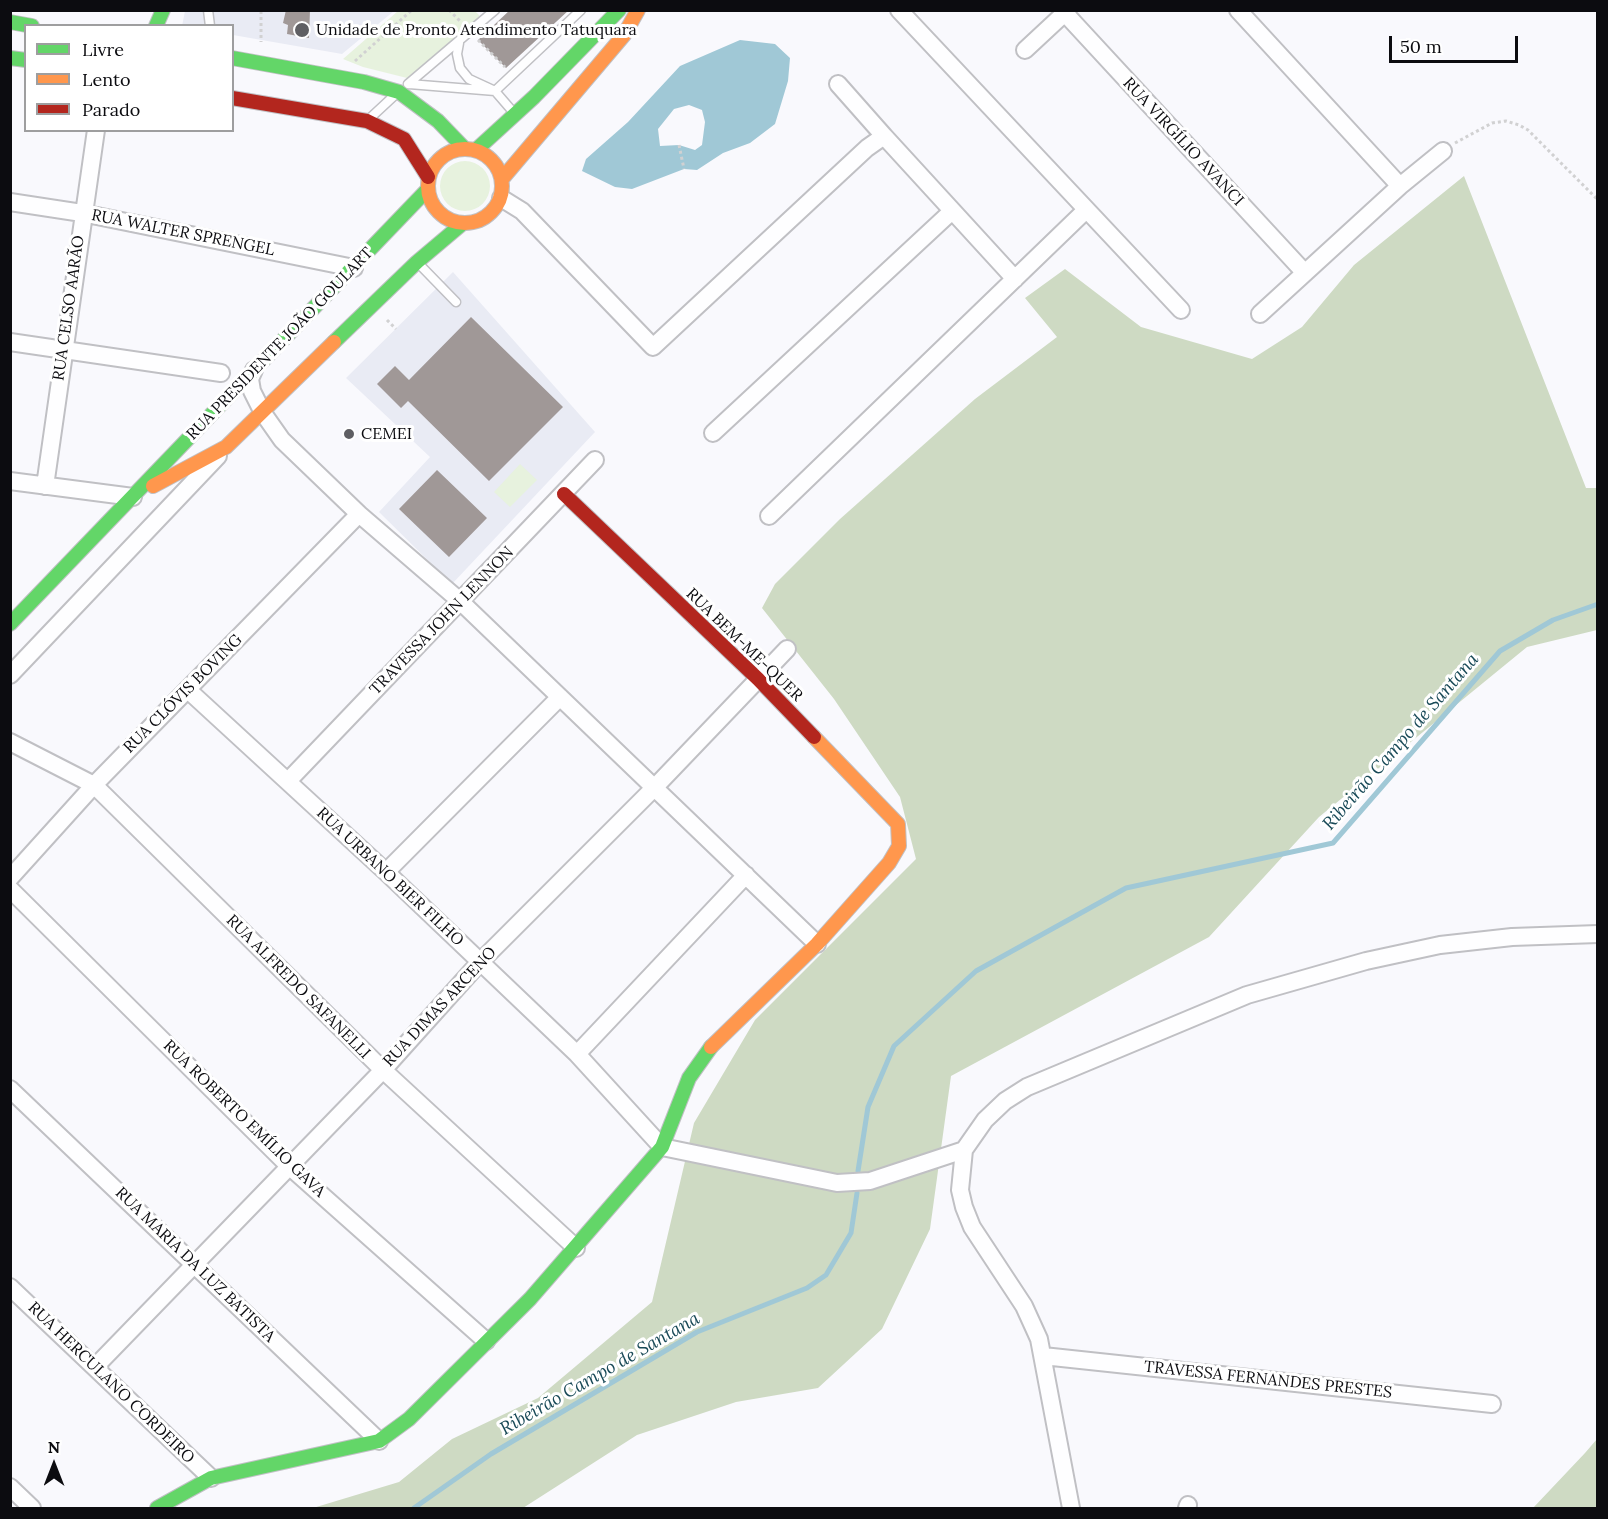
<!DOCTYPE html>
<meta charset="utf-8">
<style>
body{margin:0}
#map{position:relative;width:1608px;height:1519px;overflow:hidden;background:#f9f9fd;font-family:Lora,serif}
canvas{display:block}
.frame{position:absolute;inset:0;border:12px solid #0c0c10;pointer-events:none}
.legend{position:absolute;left:24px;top:24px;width:210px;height:108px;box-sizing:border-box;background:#fff;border:2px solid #9e9e9f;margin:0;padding:8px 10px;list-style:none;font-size:18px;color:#0c0c10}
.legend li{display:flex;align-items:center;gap:12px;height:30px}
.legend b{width:30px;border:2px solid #9e9e9f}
.north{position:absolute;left:24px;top:1435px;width:60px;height:60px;-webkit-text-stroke:4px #fff;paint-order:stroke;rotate:0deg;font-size:16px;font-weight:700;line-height:24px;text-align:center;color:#0c0c10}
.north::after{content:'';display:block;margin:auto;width:21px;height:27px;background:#0c0c10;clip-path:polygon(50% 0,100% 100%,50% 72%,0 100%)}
.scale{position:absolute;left:1389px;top:36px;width:129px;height:27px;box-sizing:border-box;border:3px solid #0c0c10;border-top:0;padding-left:8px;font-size:18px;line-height:21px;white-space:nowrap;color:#0c0c10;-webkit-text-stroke:4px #fff;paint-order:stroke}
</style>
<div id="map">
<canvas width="1608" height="1519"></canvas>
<div class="frame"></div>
<ul class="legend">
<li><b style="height:8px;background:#63d668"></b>Livre</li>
<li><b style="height:8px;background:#ff974d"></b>Lento</li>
<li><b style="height:8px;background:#b3261e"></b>Parado</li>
</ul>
<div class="north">N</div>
<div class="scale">50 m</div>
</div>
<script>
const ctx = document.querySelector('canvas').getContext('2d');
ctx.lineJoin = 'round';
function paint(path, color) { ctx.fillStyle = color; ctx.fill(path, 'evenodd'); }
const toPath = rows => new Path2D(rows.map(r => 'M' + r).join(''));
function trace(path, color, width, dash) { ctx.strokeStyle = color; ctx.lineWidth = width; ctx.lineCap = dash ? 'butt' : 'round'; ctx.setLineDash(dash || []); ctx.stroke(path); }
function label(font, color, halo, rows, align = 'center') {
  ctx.font = font + ' Lora,serif'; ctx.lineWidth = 6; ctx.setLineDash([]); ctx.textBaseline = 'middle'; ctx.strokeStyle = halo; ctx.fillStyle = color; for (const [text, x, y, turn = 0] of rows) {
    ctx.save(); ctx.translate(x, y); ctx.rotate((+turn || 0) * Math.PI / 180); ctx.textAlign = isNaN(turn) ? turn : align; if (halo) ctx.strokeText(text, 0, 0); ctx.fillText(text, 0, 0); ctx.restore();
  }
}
paint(toPath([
 [185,11,394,11,342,54,233,35,232,26,182,26],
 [453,272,595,432,452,584,379,512,430,457,346,378]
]), '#e9ebf4');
paint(toPath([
 [398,11,475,11,482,18,407,78,363,67,343,59],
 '440 186a25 25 0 1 1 50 0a25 25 0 1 1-50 0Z',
 [520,464,537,480,510,507,494,492]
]), '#e7f2de');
paint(toPath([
 [1464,176,1586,488,1597,488,1597,630,1527,647,1319,817,1209,937,951,1076,930,1229,882,1329,818,1388,736,1402,637,1435,523,1508,313,1508,399,1482,452,1439,538,1398,652,1302,694,1123,755,1020,916,859,900,797,834,699,762,608,775,584,840,519,975,399,1057,337,1025,298,1065,269,1141,327,1252,359,1302,327,1354,265],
 [1597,1439,1597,1508,1533,1508,1585,1453]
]), '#cedac3');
paint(toPath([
 [740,40,775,44,790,58,788,81,775,124,750,143,723,153,697,170,684,169,632,189,615,187,582,171,586,159,628,122,680,66],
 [689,105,702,110,705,122,702,145,695,150,679,145,660,146,658,129,674,109]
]), '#a0c8d6');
trace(toPath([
 [858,1171,868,1107,894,1046,976,971,1126,888,1333,843,1500,651,1553,620,1598,604],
 [414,1508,491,1454,697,1332,807,1288,826,1275,851,1233,857,1193]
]), '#a0c8d6', 5);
paint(toPath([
 [286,10,310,10,309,38,287,34,288,25,283,23],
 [510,10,569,10,506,68,478,40],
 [471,317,563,407,489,481,408,401,401,408,377,384,395,366,409,380],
 [437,470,487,518,449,557,399,509]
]), '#a09897');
const lane = toPath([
 [208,10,210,26],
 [459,43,457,54,460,68,469,79,495,91,514,113],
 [408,84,495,10],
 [409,84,495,91,581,10],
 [368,120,396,94],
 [418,263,456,302]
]);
const street = toPath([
 [899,10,1181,310],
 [1062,10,1305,273],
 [1238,10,1400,186],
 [1025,50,1068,10],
 [838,84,884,136],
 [501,198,522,211,653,347,867,148,884,136,1015,279],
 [10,202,82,213,354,268],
 [1260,314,1400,186,1443,151],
 [10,342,221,373],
 [254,370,250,379,252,391,263,413,282,440,359,514,460,601,817,944],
 [713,433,951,212],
 [10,481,133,497],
 [45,486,96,130],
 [769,516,1086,210],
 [10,675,218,456],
 [188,690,386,872,577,1054,662,1147,837,1183,870,1181,964,1150,985,1120,1005,1101,1027,1087,1247,995,1366,961,1440,945,1512,937,1598,934],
 [10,742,94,785,383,1070,576,1248],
 [288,781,595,460],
 [386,872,560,697],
 [10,878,94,785,359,514],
 [10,889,289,1166,486,1341],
 [577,1054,746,875],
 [10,1089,379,1441],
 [964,1150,960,1190,964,1207,972,1227,1024,1306,1039,1339,1071,1508],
 [10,1287,211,1478],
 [1043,1356,1492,1404],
 [95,1367,383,1070,480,962,655,787,787,649],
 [10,1487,32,1508],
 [1187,1508,1188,1505]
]);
const fast = toPath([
 [10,22,32,26],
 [156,26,163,10],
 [10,58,26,60],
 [232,58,364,82,399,92,438,121,464,148],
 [476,150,534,97,619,10],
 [334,342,417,262,462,224],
 [10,624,427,190],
 [157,1508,211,1478,379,1441,409,1419,530,1299,662,1147,689,1078,711,1047]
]);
const slow = toPath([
 '428 186a37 37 0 1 1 74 0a37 37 0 1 1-74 0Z',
 [502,179,624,35,638,10],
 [153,486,226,447,334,342],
 [711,1047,817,944,889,863,899,846,898,824,814,737]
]);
const jam = toPath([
 [232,98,367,121,404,139,428,177],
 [564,494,758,679,814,737]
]);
trace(lane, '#c0c0c4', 11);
trace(street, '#c0c0c4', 20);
trace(fast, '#c0c0c4', 16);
trace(slow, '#c0c0c4', 16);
trace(jam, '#c0c0c4', 16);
trace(toPath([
 [449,10,461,22],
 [261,11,261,42],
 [478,40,505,67],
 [355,61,412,10],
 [1455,143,1492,123,1506,121,1519,125,1528,130,1598,200],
 [679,145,684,169],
 [387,320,396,329]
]), '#d1d1d2', 3, [3, 3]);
trace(lane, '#fefeff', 8);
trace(street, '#fefeff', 16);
trace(fast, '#63d668', 14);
trace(slow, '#ff974d', 14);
trace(jam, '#b3261e', 14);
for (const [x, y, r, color] of [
 [302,30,8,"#5f5f63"],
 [349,434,6,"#5f5f63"]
]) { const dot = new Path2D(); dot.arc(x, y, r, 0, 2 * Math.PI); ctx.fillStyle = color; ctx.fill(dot); trace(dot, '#fff', 2); }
label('16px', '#0c0c10', '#fff', [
 ["Unidade de Pronto Atendimento Tatuquara",316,30],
 ["CEMEI",361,434]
], 'left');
label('16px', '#0c0c10', '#fff', [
 ["RUA VIRGÍLIO AVANCI",1183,142,47],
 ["RUA WALTER SPRENGEL",183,233,11],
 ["RUA CELSO AARÃO",69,308,-82],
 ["RUA PRESIDENTE JOÃO GOULART",280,344,-46],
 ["TRAVESSA JOHN LENNON",442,621,-46],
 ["RUA BEM-ME-QUER",744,645,44],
 ["RUA CLÓVIS BOVING",183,694,-45],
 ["RUA URBANO BIER FILHO",390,877,43],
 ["RUA ALFREDO SAFANELLI",298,987,45],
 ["RUA DIMAS ARCENO",440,1007,-47],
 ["RUA ROBERTO EMÍLIO GAVA",244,1119,44],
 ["RUA MARIA DA LUZ BATISTA",195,1265,44],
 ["TRAVESSA FERNANDES PRESTES",1268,1380,6],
 ["RUA HERCULANO CORDEIRO",111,1383,44]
]);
label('italic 18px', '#184957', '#fff', [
 ["Ribeirão Campo de Santana",1401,742,-49],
 ["Ribeirão Campo de Santana",600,1374,-30]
]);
</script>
